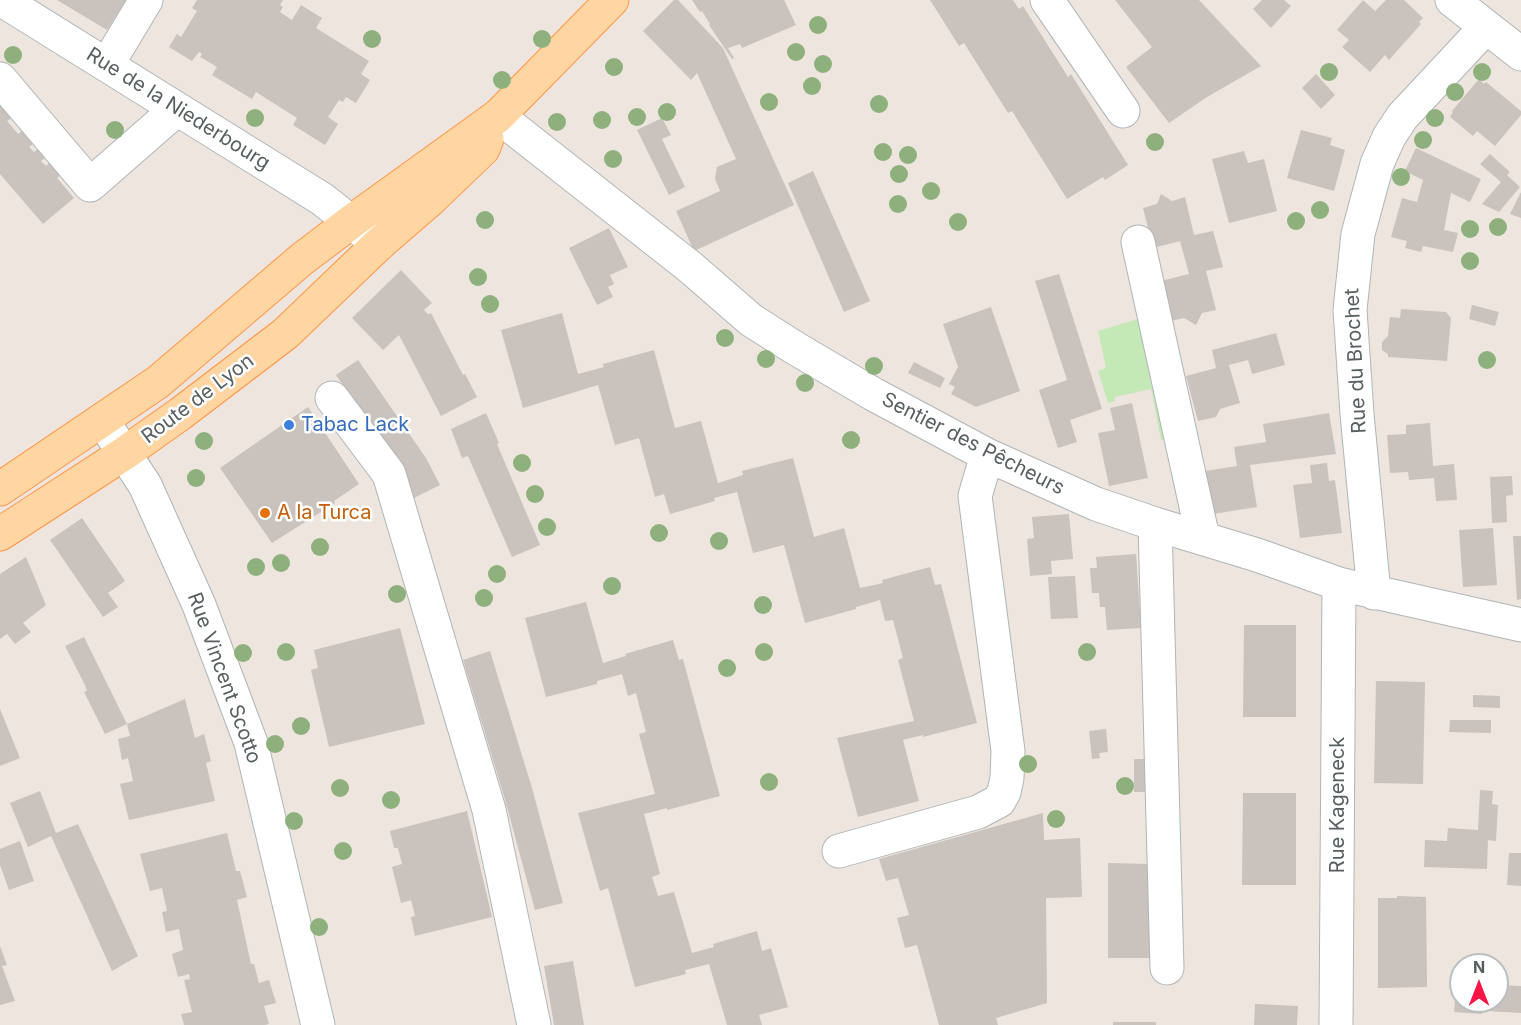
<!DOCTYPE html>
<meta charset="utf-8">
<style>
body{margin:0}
#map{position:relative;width:1521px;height:1025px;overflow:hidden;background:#ede5de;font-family:Inter,sans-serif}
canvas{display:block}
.north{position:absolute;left:1449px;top:953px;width:60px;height:60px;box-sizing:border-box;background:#fff;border:2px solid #bcbfc0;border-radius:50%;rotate:0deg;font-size:16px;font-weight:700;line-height:24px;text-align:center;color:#575f61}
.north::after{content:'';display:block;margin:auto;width:21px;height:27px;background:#fa1747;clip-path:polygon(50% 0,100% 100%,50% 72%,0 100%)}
</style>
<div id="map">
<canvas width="1521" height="1025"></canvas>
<div class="north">N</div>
</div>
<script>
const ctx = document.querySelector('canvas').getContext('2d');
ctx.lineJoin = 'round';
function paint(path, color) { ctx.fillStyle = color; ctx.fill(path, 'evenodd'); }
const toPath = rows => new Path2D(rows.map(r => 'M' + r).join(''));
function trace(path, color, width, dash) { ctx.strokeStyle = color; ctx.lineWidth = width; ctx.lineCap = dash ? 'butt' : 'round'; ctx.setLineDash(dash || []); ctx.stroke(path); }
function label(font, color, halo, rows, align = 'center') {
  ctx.font = font + ' Inter,sans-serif'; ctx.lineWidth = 5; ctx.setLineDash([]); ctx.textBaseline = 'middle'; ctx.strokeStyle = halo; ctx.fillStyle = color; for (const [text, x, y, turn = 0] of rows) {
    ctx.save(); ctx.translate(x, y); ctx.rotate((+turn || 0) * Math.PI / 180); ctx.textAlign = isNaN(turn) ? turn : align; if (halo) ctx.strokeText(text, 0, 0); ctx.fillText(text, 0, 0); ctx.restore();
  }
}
paint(toPath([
 [1141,318,1175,437,1161,440,1151,389,1115,397,1115,401,1108,403,1098,371,1106,368,1098,331]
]), '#c5e8b7');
paint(toPath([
 [57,0,126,0,107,30],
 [197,0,283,0,280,5,283,7,280,12,292,20,301,5,322,18,316,28,369,61,361,74,370,80,356,103,346,97,343,102,339,100,328,117,338,124,325,145,293,125,297,118,256,92,252,99,212,75,217,67,200,57,202,54,199,52,192,61,169,47,177,34,181,37,197,11,192,8],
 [674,0,678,0,723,48,794,205,694,251,676,211,720,191,715,179,717,167,736,159,697,73,691,80,643,31],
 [692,0,784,0,796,25,742,48,740,44,728,48,734,58,732,59,709,25,710,24,702,11,700,12],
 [930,0,1013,0,1019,9,1023,6,1068,77,1071,74,1128,165,1105,180,1103,177,1067,199,1012,111,1008,113,964,43,959,46],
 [1115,0,1199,0,1261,66,1207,97,1169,123,1126,67,1152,47],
 [1262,0,1284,0,1291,6,1271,28,1253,9],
 [1363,0,1375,11,1386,0,1404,0,1423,18,1419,22,1421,24,1389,60,1385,55,1370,72,1342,47,1349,40,1337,30],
 [1316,74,1335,95,1321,109,1302,88],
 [1479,79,1484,84,1486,82,1521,111,1521,115,1495,146,1477,131,1473,136,1450,117,1453,112,1452,111],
 [0,104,12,118,7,121,18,134,22,131,33,144,29,147,34,152,41,147,48,155,41,161,46,166,50,162,61,175,57,178,74,198,43,224,0,174],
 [662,118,671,135,662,139,685,187,669,195,637,130],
 [1301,130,1332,138,1330,145,1345,150,1334,191,1287,178],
 [1416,148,1481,179,1470,202,1451,193,1444,230,1458,233,1453,252,1423,246,1421,252,1405,248,1407,241,1391,237,1402,198,1417,202,1423,180,1405,171],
 [1244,151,1248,163,1264,159,1277,211,1229,223,1212,159],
 [1490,154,1510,172,1507,175,1520,187,1499,212,1482,204,1501,182,1480,164],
 [813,171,870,301,844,312,788,183],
 [1521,192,1521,218,1510,214],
 [1161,194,1172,201,1185,197,1194,235,1213,231,1223,267,1206,271,1216,310,1202,313,1196,325,1184,318,1171,321,1161,281,1189,274,1180,241,1153,248,1143,208,1157,204],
 [609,228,628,267,610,275,614,284,608,287,613,297,597,305,569,248],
 [401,270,432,303,424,310,428,314,431,313,432,315,463,375,465,374,477,397,441,416,399,335,383,350,352,318],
 [1059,274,1102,409,1070,420,1077,442,1058,448,1039,390,1067,380,1035,281],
 [1472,305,1499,312,1495,326,1469,319],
 [991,307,1020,391,976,407,951,394,955,387,949,384,958,367,943,324],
 [1401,309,1446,312,1451,318,1447,361,1388,357,1388,354,1382,350,1382,342,1388,336,1390,317,1400,318],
 [562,313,578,374,604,367,603,364,654,350,675,428,701,421,718,483,743,475,742,471,793,458,814,537,844,528,860,588,883,583,882,580,930,567,935,585,941,584,977,723,923,737,923,735,903,740,919,801,858,817,837,738,914,721,898,660,903,658,893,620,885,621,880,600,856,607,856,609,805,623,784,545,753,553,737,492,714,498,715,501,670,514,664,494,655,497,639,438,615,445,598,385,523,408,501,330],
 [1276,333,1285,365,1252,374,1248,360,1229,365,1240,403,1220,409,1216,417,1198,421,1186,376,1216,368,1212,350],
 [358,360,426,458,440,485,414,498,400,470,336,375],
 [914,362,945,378,940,388,908,373],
 [1132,403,1148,478,1109,486,1098,433,1115,430,1110,408],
 [308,407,359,484,334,501,335,503,272,543,220,468],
 [486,413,499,443,497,444,540,545,512,557,468,456,462,458,451,429],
 [1329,413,1336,454,1250,465,1257,507,1213,514,1205,471,1237,466,1234,447,1266,442,1263,424],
 [1430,423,1433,466,1454,464,1457,500,1436,501,1434,478,1409,480,1408,472,1390,473,1387,435,1406,434,1406,425],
 [1327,463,1329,481,1335,480,1342,533,1300,538,1293,485,1312,483,1310,465],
 [1512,476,1513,495,1506,496,1507,522,1492,523,1490,477],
 [1069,514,1073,559,1051,561,1052,574,1030,576,1027,539,1034,538,1032,517],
 [82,518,125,581,108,593,118,607,103,617,50,540],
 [1493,528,1497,585,1463,587,1459,530],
 [1513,536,1521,536,1521,599,1517,600],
 [1136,554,1141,628,1107,630,1105,607,1100,607,1099,593,1092,593,1090,568,1097,568,1096,557],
 [26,557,46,605,23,623,31,632,15,644,7,634,0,639,0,574],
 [1075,576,1078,618,1051,619,1048,577],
 [586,602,603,663,626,656,625,654,673,640,679,660,683,659,720,796,667,810,667,808,644,814,660,874,652,877,658,896,674,892,692,953,714,947,713,944,757,931,762,951,771,948,788,1007,759,1015,762,1025,727,1025,709,964,685,970,686,974,635,987,608,888,600,891,578,813,655,794,639,734,646,732,636,693,628,696,622,674,597,681,597,684,546,697,525,618],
 [1244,625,1296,625,1296,717,1243,717],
 [400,628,425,724,329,747,311,670,318,668,314,650],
 [84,637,127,724,185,699,195,738,204,734,211,761,206,763,215,801,129,820,120,784,133,781,128,758,122,760,118,739,130,736,127,724,105,734,84,692,87,691,85,685,65,646],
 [490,651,532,788,563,903,535,910,504,796,463,660],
 [1376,681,1425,682,1423,784,1374,783],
 [1473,695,1500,696,1500,708,1473,707],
 [0,709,20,758,0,766],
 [1450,720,1491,720,1491,733,1449,732],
 [1106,729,1108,752,1099,753,1100,758,1092,759,1089,731],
 [1134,759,1151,759,1150,792,1134,792],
 [1480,790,1493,791,1492,804,1498,805,1496,841,1488,840,1487,869,1424,867,1425,840,1447,841,1448,828,1478,830],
 [40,791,56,833,78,824,138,956,112,971,51,836,28,847,10,803],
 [1243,793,1296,793,1296,885,1242,885],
 [467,811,492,917,415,936,411,917,415,916,411,900,401,903,392,867,402,864,398,848,394,848,390,831],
 [1043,813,1044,840,1080,838,1082,897,1046,898,1047,1003,996,1018,998,1025,939,1025,917,945,905,948,897,918,909,915,898,878,886,881,879,859],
 [227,833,236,871,240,871,247,897,237,900,251,964,254,964,259,983,269,980,276,1003,264,1006,269,1024,265,1025,184,1025,181,1014,192,1012,184,980,190,979,189,974,178,977,172,954,183,950,179,929,166,932,162,912,167,911,162,888,150,891,140,854],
 [20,841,34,881,9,890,0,865,0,849],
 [1509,853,1521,853,1521,886,1507,885],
 [1108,863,1150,864,1150,958,1108,958],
 [1397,896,1426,897,1427,987,1378,988,1378,898,1397,898],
 [0,946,7,965,2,966,15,1001,0,1005],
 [573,961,584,1025,554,1025,544,966],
 [1456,985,1461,985,1461,1001,1483,1001,1482,1014,1454,1012],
 [1497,985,1521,986,1521,1013,1487,1011,1487,1001,1497,1001],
 [1255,1004,1298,1006,1297,1025,1254,1025],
 [1113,1022,1156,1022,1156,1025,1113,1025]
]), '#cac2bd');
const minor = toPath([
 [2,0,322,199,379,244],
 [1047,0,1123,111],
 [1452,0,1521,54],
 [107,65,146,0],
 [0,79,90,185,177,109],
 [498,116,690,267,751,320,795,348,873,394,987,455,1096,504,1155,524,1257,555,1339,584,1521,625],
 [1138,242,1203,538],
 [332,398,389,474,489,810,534,1025],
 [102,420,145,485,199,605,251,743,318,1025],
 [1155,524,1167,968],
 [1374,593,1357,414,1350,310,1358,234,1377,164,1389,137,1402,117,1486,27],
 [839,851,978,812,999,801,1004,792,1007,778,1008,751,975,496,987,455],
 [1336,1025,1339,584]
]);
const major = toPath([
 [0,489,158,382,302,259,351,222,498,116,612,0],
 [0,534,125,453,180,414,285,334,379,244,431,199,483,149,487,139]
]);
trace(minor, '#b0b5b8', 35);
trace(major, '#ff9545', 35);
trace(minor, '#fff', 33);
trace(major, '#ffd5a1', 33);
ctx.fillStyle = '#8eb07c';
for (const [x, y] of [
 [818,25],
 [372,39],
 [542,39],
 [796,52],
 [13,55],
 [823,64],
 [614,67],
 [1329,72],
 [1482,72],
 [502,80],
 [812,86],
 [1455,92],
 [769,102],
 [879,104],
 [667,112],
 [637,117],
 [255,118],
 [1435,118],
 [602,120],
 [557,122],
 [115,130],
 [1423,140],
 [1155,142],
 [883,152],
 [908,155],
 [613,159],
 [899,174],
 [1401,177],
 [931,191],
 [898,204],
 [1320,210],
 [485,220],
 [1296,221],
 [958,222],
 [1498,227],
 [1470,229],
 [1470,261],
 [478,277],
 [490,304],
 [725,338],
 [766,359],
 [1487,360],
 [874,366],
 [805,383],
 [851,440],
 [204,441],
 [522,463],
 [196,478],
 [535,494],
 [547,527],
 [659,533],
 [719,541],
 [320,547],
 [281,563],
 [256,567],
 [497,574],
 [612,586],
 [397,594],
 [484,598],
 [763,605],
 [286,652],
 [764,652],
 [1087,652],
 [243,653],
 [727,668],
 [301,726],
 [275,744],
 [1028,764],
 [769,782],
 [1125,786],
 [340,788],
 [391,800],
 [1056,819],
 [294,821],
 [343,851],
 [319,927]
]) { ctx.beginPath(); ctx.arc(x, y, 9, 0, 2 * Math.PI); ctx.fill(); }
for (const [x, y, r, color] of [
 [289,425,6,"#3f7fe0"],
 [265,513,6,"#e8710a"]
]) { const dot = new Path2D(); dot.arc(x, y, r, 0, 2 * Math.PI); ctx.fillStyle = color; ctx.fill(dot); trace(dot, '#fff', 2); }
label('20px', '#575f61', '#fff', [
 ["Rue de la Niederbourg",178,109,32],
 ["Rue du Brochet",1356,361,-93],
 ["Route de Lyon",198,399,-37],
 ["Sentier des Pêcheurs",973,444,27],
 ["Rue Vincent Scotto",224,678,70],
 ["Rue Kageneck",1338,805,-90]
]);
label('20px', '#366cbe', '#fff', [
 ["Tabac Lack",301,425]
], 'left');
label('20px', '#c56008', '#fff', [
 ["A la Turca",277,513]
], 'left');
</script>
